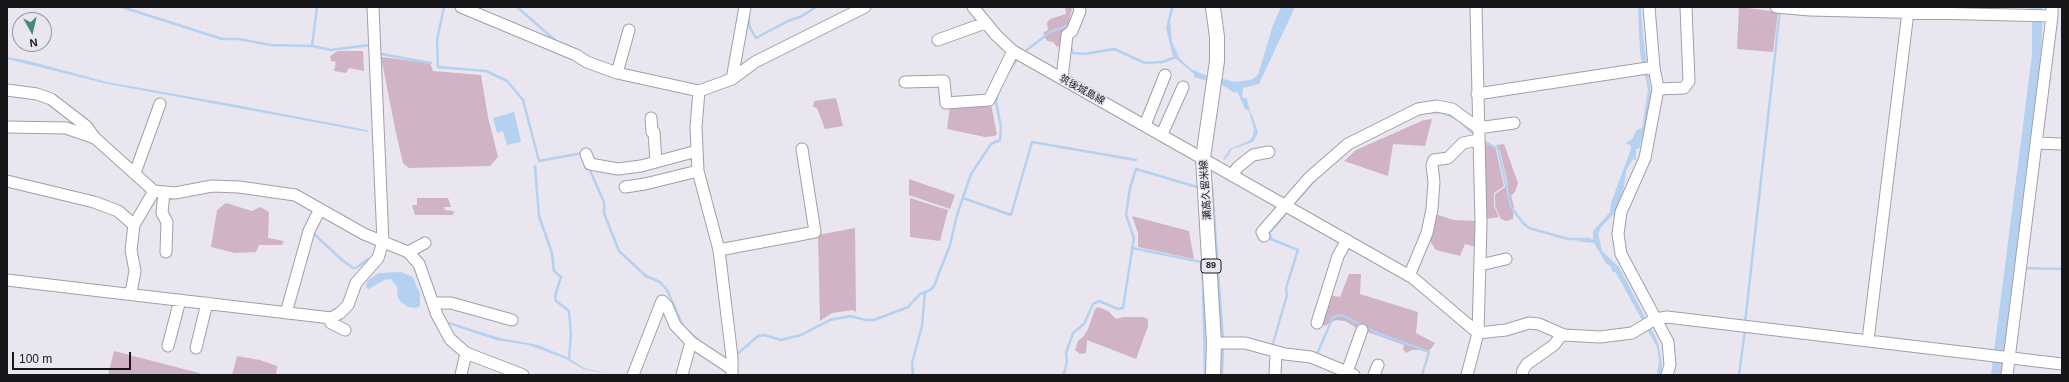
<!DOCTYPE html>
<meta charset="utf-8">
<style>
body{margin:0}
#map{position:relative;width:2069px;height:382px;overflow:hidden;background:#e9e6f0;font-family:Arial,sans-serif}
canvas{display:block}
.frame{position:absolute;inset:0;border:8px solid #171619;pointer-events:none}
.north{position:absolute;left:12px;top:12px;width:40px;height:40px;box-sizing:border-box;background:#e9e6f0;border:1px solid #95939a;border-radius:50%;rotate:172deg;font-size:11px;font-weight:700;line-height:16px;text-align:center;color:#171619}
.north::after{content:'';display:block;margin:auto;width:14px;height:18px;background:#45897f;clip-path:polygon(50% 0,100% 100%,50% 72%,0 100%)}
.scale{position:absolute;left:12px;top:352px;width:119px;height:18px;box-sizing:border-box;border:2px solid #171619;border-top:0;padding-left:5px;font-size:12px;line-height:14px;white-space:nowrap;color:#171619;-webkit-text-stroke:3px #e9e6f0;paint-order:stroke}
</style>
<div id="map">
<canvas width="2069" height="382"></canvas>
<div class="frame"></div>
<div class="north">N</div>
<div class="scale">100 m</div>
</div>
<script>
const ctx = document.querySelector('canvas').getContext('2d');
ctx.lineJoin = 'round';
function paint(path, color) { ctx.fillStyle = color; ctx.fill(path, 'evenodd'); }
const toPath = rows => new Path2D(rows.map(r => 'M' + r).join(''));
function trace(path, color, width, dash) { ctx.strokeStyle = color; ctx.lineWidth = width; ctx.lineCap = dash ? 'butt' : 'round'; ctx.setLineDash(dash || []); ctx.stroke(path); }
function label(font, color, halo, rows, align = 'center') {
  ctx.font = font + ' Arial,"Noto Sans JP",sans-serif'; ctx.lineWidth = 3; ctx.setLineDash([]); ctx.textBaseline = 'middle'; ctx.strokeStyle = halo; ctx.fillStyle = color; for (const [text, x, y, turn = 0] of rows) {
    ctx.save(); ctx.translate(x, y); ctx.rotate((+turn || 0) * Math.PI / 180); ctx.textAlign = isNaN(turn) ? turn : align; if (halo) ctx.strokeText(text, 0, 0); ctx.fillText(text, 0, 0); ctx.restore();
  }
}
paint(toPath([
 [1065,7,1071,7,1072,9,1067,29,1061,45,1057,47,1053,42,1047,41,1043,33,1048,30,1047,23,1050,19,1066,14],
 [1739,7,1778,12,1773,52,1737,49],
 [338,51,363,51,364,71,349,68,346,73,334,71,336,62,331,61,330,56],
 [381,57,430,63,433,71,481,75,488,117,498,157,490,166,409,168,405,165,403,163,396,133],
 [836,98,843,126,825,129,817,108,813,107,814,101],
 [991,104,997,134,995,136,985,137,947,129,950,106],
 [1432,119,1425,146,1393,144,1388,176,1344,161,1356,150,1424,120],
 [1480,142,1494,147,1496,150,1504,186,1494,193,1494,206,1499,217,1486,219,1484,222],
 [1504,144,1518,183,1515,192,1511,196,1514,207,1513,219,1506,221,1501,219,1495,206,1495,194,1508,185,1500,150,1496,145],
 [909,179,955,195,950,209,909,195],
 [417,198,448,198,451,207,444,207,445,210,454,211,453,215,415,215,412,205,417,205],
 [910,198,948,210,940,241,910,237],
 [226,203,252,211,260,207,269,212,268,238,284,241,282,245,259,245,256,252,235,253,211,247,217,210],
 [1435,214,1454,220,1477,221,1476,247,1465,244,1460,256,1436,250,1428,238],
 [1132,216,1189,231,1194,259,1138,247,1138,233],
 [855,228,856,312,853,310,832,313,820,321,818,235],
 [1349,274,1361,274,1360,294,1418,312,1416,333,1435,343,1430,350,1412,350,1406,353,1403,349,1404,345,1357,328,1345,321,1336,320,1324,326,1321,320,1328,295,1340,297],
 [1098,307,1108,311,1116,319,1123,317,1143,317,1148,319,1148,326,1136,359,1087,340,1086,353,1080,354,1075,350,1078,341,1084,336,1088,329,1095,309],
 [114,351,199,373,202,375,108,375],
 [237,356,260,360,277,366,276,375,232,375]
]), '#d0b3c4');
paint(toPath([
 [1171,7,1174,7,1170,21,1172,42,1180,59,1191,69,1207,76,1224,79,1234,82,1251,80,1258,75,1273,25,1281,7,1295,7,1259,84,1243,88,1242,97,1247,99,1250,112,1253,117,1258,133,1253,142,1232,149,1225,160,1223,159,1230,149,1249,141,1253,136,1254,129,1249,111,1245,109,1237,91,1235,93,1222,85,1194,77,1194,74,1173,56,1166,28],
 [1638,7,1641,7,1643,36,1651,94,1648,115,1639,149,1636,149,1636,160,1633,159,1626,171,1624,187,1615,213,1602,226,1598,233,1602,251,1619,267,1658,342,1662,363,1661,375,1657,375,1659,360,1657,347,1616,273,1612,271,1611,267,1606,263,1594,243,1573,241,1593,239,1593,231,1610,212,1611,203,1631,149,1631,146,1626,143,1632,139,1637,130,1642,128,1648,90,1640,53],
 [2019,7,2043,7,2041,54,2004,375,1991,375,2032,55,2032,9],
 [7,57,29,61,107,82,231,104,367,130,368,132,108,84,7,59],
 [514,112,521,142,507,145,503,131,497,133,493,118],
 [401,272,413,277,420,294,420,306,416,308,408,307,401,302,398,298,397,287,391,279,384,280,369,289,366,288,367,281,379,273],
 [449,322,500,338,538,345,569,358,584,368,613,375,583,369,566,359,542,350,529,345,496,340,448,324]
]), '#b4d1f1');
trace(toPath([
 [122,7,222,39,238,39,271,45,312,46,331,50,369,45],
 [444,7,437,40,438,67,486,71,507,81,523,100,539,161,582,153],
 [517,7,556,41],
 [748,17,750,28,756,38,788,21,802,16,816,7],
 [312,46,317,7],
 [1071,46,1073,53,1085,54,1114,49,1145,63,1162,62,1176,57],
 [1023,53,1050,32,1069,25,1070,27],
 [381,54,431,63],
 [1008,72,1018,58],
 [1433,112,1443,113,1455,118],
 [1461,122,1475,135],
 [1482,140,1498,149,1511,207,1523,223,1529,228,1568,239,1589,239],
 [535,166,539,216,552,253,554,271,561,277,555,296,556,301,569,311,571,335,569,358],
 [588,166,604,202,604,213,619,251,646,276,660,282,667,290,683,326],
 [1212,187,1223,340],
 [963,198,1011,215,1032,142,1136,160],
 [1292,206,1316,179],
 [313,233,342,260,353,268,356,268,368,259],
 [1132,248,1201,262,1203,282,1205,375],
 [2024,268,2062,269],
 [1745,323,1780,10],
 [688,331,698,340],
 [1272,347,1287,295,1286,288,1298,250,1271,239,1269,233,1289,210],
 [1317,354,1333,317,1342,315,1377,333,1429,352,1422,375],
 [736,355,758,336,764,335,781,340,801,335,830,320,850,316,866,320,874,320,908,307,920,294,930,290,934,286,950,245,957,215,971,174,991,144,1000,140,1001,127,996,102,998,92],
 [913,375,912,363,922,326,925,292],
 [1061,375,1064,373,1067,362,1066,353,1073,333,1084,324,1093,304,1099,301,1118,309,1123,308,1134,238,1126,215,1130,188,1136,169,1197,187],
 [1222,375,1223,346],
 [1739,375,1745,330]
]), '#b4d1f1', 2.5);
const minor = toPath([
 [461,7,576,55,587,62,617,73,699,91,732,79,755,62,865,7],
 [973,7,996,35,1013,51,1413,278,1478,333,1506,330,1529,323,1539,324,1564,335,1600,337,1632,333,1655,319,1667,317,2062,364],
 [1649,7,1654,67,1658,89,1645,158,1621,212,1618,234,1621,254,1668,342,1670,365,1667,375],
 [1776,7,1810,10,2052,16],
 [938,40,985,23],
 [617,73,629,30],
 [1062,78,1067,35,1072,31,1080,11,1079,7],
 [732,79,745,7],
 [905,82,944,81,946,103,989,100,1013,51],
 [1658,89,1684,88,1689,81,1686,7],
 [7,90,37,94,51,99,86,126,95,138],
 [699,91,696,127,698,171,719,250,732,357,732,375],
 [1477,94,1654,67],
 [651,118,652,132,654,132,656,162],
 [1145,125,1165,75],
 [7,127,66,128,95,138,154,191,175,193,212,186,239,187,295,195,364,234,408,252,419,264,437,315,450,339,466,353,523,375],
 [1162,134,1183,87],
 [2036,143,2062,144],
 [586,154,590,164,618,169,641,166,697,151],
 [135,173,160,104],
 [1232,175,1238,167,1253,155,1269,152],
 [7,181,94,202,118,211,134,225],
 [625,187,645,184,698,171],
 [164,192,162,213,167,222,166,252],
 [1264,236,1262,232,1309,178,1348,144,1418,109,1437,106,1452,109,1478,128,1514,123],
 [719,250,815,232,802,149],
 [408,252,425,243],
 [1480,265,1506,259],
 [1409,276,1427,233,1432,209,1434,182,1432,165,1434,160,1448,158,1463,143,1478,140],
 [7,280,331,318,340,313,348,305,356,283,378,258,383,242,373,7],
 [131,293,135,271,131,250,134,225,154,191],
 [433,303,451,303,512,320],
 [286,313,309,231,320,209],
 [331,318,331,323,345,330],
 [1317,323,1338,256,1347,240],
 [1868,340,1908,12],
 [1214,343,1245,343,1285,354,1311,357,1354,375],
 [168,346,180,300],
 [196,348,207,303],
 [1347,372,1362,330],
 [461,375,466,353],
 [633,375,662,301,667,306,675,325,691,342,732,369],
 [682,375,691,342],
 [1275,375,1276,352],
 [1374,375,1378,365],
 [1467,375,1478,333,1481,224,1476,7],
 [1522,375,1523,370,1527,364,1554,345,1562,334],
 [2007,375,2052,16,2052,7]
]);
const major = toPath([
 [1213,7,1217,37,1217,61,1203,158,1214,343,1213,375]
]);
trace(minor, '#a19fa8', 13);
trace(major, '#a19fa8', 16);
trace(minor, '#fff', 11);
trace(major, '#fff', 14);
for (const [x, y, w] of [
 [1211,266,20]
]) { const box = new Path2D(); box.roundRect(x - w / 2, y - 7, w, 14, 3); ctx.fillStyle = '#e9e6f0'; ctx.fill(box); trace(box, '#171619', 1); }
label('bold 9px', '#171619', null, [
 ["89",1211,266]
]);
label('10px', '#171619', '#e9e6f0', [
 ["筑後城島線",1082,90,29],
 ["瀬高久留米線",1206,190,-94]
]);
</script>
